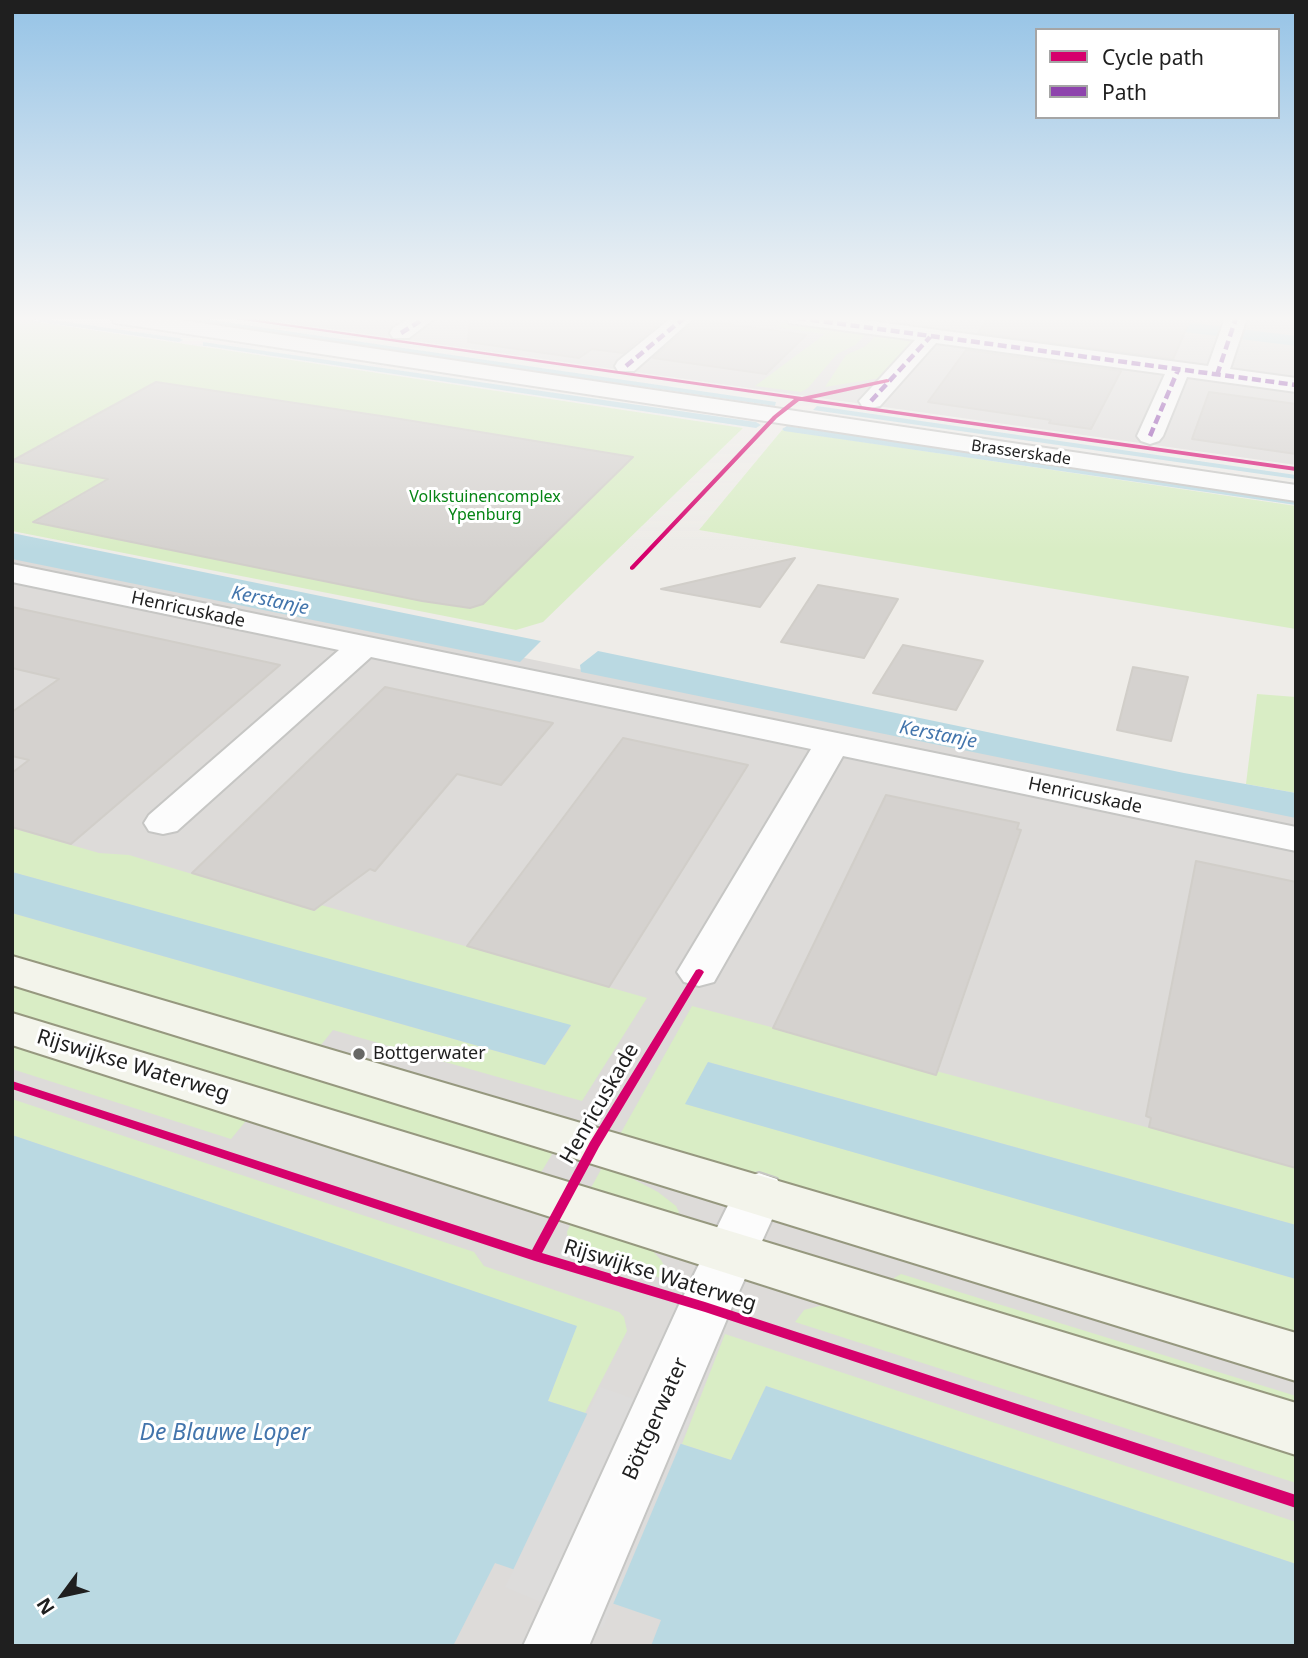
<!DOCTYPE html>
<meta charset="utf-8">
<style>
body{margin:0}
#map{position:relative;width:1308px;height:1658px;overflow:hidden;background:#eeece8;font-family:"Noto Sans",sans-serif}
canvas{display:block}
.frame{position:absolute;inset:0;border:14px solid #1f1f1f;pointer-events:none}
.legend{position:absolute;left:1035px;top:28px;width:245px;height:91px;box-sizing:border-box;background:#fff;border:2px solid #a5a5a5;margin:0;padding:9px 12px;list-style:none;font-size:21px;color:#1f1f1f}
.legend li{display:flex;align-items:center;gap:14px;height:35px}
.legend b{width:35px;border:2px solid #a5a5a5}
.north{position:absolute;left:28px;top:1560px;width:70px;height:70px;-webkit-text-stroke:5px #fff;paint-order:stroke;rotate:237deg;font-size:19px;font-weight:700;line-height:28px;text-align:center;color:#1f1f1f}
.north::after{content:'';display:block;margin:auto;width:24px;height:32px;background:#1f1f1f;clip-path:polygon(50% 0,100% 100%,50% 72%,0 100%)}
</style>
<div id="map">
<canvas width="1308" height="1658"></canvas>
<div class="frame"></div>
<ul class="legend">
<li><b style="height:9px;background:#d6006c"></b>Cycle path</li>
<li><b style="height:9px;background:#8e44ad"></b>Path</li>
</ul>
<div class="north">N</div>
</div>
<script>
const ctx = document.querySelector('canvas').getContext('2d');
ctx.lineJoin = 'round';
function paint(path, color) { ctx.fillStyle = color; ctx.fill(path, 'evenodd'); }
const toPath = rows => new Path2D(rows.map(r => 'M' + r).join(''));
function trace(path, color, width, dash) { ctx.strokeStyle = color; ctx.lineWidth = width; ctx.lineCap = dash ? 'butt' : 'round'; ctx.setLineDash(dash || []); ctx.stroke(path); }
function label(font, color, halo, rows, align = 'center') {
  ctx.font = font + ' "Noto Sans",sans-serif'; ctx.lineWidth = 6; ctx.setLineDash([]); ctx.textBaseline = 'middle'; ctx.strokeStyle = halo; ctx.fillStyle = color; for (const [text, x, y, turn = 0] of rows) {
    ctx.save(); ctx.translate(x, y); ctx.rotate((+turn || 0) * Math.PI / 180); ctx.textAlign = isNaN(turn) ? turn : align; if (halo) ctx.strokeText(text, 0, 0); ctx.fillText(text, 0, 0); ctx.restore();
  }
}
paint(toPath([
 [251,318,1296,318,1296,465],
 [12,553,1296,816,1296,1646,12,1646]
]), '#dddbd9');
paint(toPath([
 [1191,339,1260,347,1255,369,1183,360]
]), '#dcdbd9');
paint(toPath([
 [12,318,38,318,32,321,743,428,543,622,516,630,12,531],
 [785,321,869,331,855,345,837,354,808,388,801,392,755,386,825,334,777,327],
 [875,337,914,339,880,378,825,387,846,355,864,347],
 [782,430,1296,506,1296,629,699,530],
 [1257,694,1296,697,1296,793,1246,784],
 [12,828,99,853,129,855,315,911,321,905,647,998,582,1101,333,1030,317,1050,12,960,12,913,545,1065,571,1026,12,872],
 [12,981,557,1146,537,1179,12,1017],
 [692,1006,1296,1167,1296,1225,708,1062,686,1104,1296,1279,1296,1340,618,1138],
 [12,1041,250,1116,231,1139,12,1069],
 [12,1099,474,1252,484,1266,619,1312,624,1317,627,1331,585,1413,548,1401,576,1326,12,1135],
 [604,1164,658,1192,676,1206,679,1212,676,1216,587,1195],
 [573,1218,651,1249,661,1260,673,1282,580,1252,568,1239,567,1232],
 [901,1274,1296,1396,1296,1415,892,1284,894,1278],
 [849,1305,1296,1445,1296,1483,795,1322,804,1310,819,1306],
 [725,1334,1296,1522,1296,1564,766,1386,731,1460,682,1444]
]), '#d9edc5');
paint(toPath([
 [171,318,197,318,776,402,775,406],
 [1155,318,1296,336,1296,346,1169,330],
 [817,406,1296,475,1296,479,813,410],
 [12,533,541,641,520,662,12,559],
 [598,651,1184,773,1296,793,1296,818,581,672,580,665],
 [12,872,571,1025,545,1065,12,913],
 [708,1062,1296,1225,1296,1279,685,1104],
 [12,1135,577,1326,548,1401,731,1460,766,1386,1296,1564,1296,1646,651,1646,661,1620,495,1563,453,1646,12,1646]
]), '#bad9e2');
paint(toPath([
 [600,1387,691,1419,603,1628,505,1587]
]), '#dddcdb');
paint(toPath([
 [38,318,179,338,183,340,179,342,41,322,38,322,38,318],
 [203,342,756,422,761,425,756,428,206,346,203,346,203,342],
 [787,426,1296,499,1296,505,784,431,782,429,787,426]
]), '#bad9e2');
const building = toPath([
 [470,318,666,318,623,353,592,349,579,358,468,342,470,318],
 [989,318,1191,318,1173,359,978,333,989,318],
 [696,320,763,329,806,335,766,374,653,358,696,320],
 [966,350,1121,371,1091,429,1049,423,1051,420,928,402,966,350],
 [156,382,388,417,633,457,483,604,470,608,422,601,33,522,108,479,12,461,156,382],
 [1209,392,1296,404,1296,454,1192,439,1209,392],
 [795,558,760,607,661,589,795,558],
 [818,585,898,599,864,658,781,642,818,585],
 [12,607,165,640,280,665,71,844,12,827,12,773,29,760,12,756,12,712,59,679,12,668,12,607],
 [903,645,983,661,956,710,873,693,903,645],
 [1133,667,1188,677,1171,741,1117,730,1133,667],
 [385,687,553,723,501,785,457,774,375,871,370,869,314,910,192,873,385,687],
 [623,738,748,765,609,987,467,946,623,738],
 [886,795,1019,823,1017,829,1021,830,936,1075,773,1028,886,795],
 [1196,861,1296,882,1296,1168,1149,1127,1151,1118,1146,1116,1196,861]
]);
paint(building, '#d5d2cf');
trace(building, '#d1cec9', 2);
const street = toPath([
 [112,318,167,318,1296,485,1296,501,122,324,114,323,112,318],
 [410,318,435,318,409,338,393,338,390,333,393,328,410,318],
 [671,318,694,318,634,371,618,371,615,366,618,361,671,318],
 [787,318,848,318,1208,366,1225,318,1247,318,1230,369,1296,378,1296,392,1187,377,1163,436,1159,441,1150,444,1141,441,1137,436,1165,374,936,343,880,406,871,408,862,406,859,401,915,340,797,324,789,323,787,318],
 [12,564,1296,827,1296,851,843,756,714,982,699,986,684,982,677,972,811,749,371,657,177,831,163,834,149,831,144,823,149,815,339,650,12,582,12,564],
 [759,1173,777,1179,784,1193,732,1307,589,1646,523,1646,678,1307,734,1193,741,1179,759,1173]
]);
const secondary = toPath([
 [12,956,1296,1333,1296,1381,12,985,12,956],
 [12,1013,1296,1403,1296,1455,12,1045,12,1013]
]);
trace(street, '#c6c6c4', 4);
trace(secondary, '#96987f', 4);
paint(street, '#fcfcfc');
paint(secondary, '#f3f4eb');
trace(toPath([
 [797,318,1296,385],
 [401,333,425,318],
 [626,366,684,318],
 [1217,375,1236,318],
 [871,401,930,337],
 [1150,436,1178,370]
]), '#8e44ad', 4.5, [9, 4.5]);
paint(toPath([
 [229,318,244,318,802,397,887,379,889,380,889,382,811,399,1296,467,1296,471,802,401,799,401,777,418,634,569,632,570,630,569,630,567,773,416,794,399,229,318],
 [699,969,702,970,704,972,599,1147,542,1253,705,1302,1296,1495,1296,1508,705,1312,535,1261,12,1089,12,1081,532,1250,590,1142,696,970,699,969]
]), '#d6006c');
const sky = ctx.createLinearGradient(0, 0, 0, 550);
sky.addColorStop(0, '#95c3e6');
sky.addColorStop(0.58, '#f7f6f5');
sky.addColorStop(1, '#f7f6f500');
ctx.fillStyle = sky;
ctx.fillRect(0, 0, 1308, 550);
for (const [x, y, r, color] of [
 [359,1054,7,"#676765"]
]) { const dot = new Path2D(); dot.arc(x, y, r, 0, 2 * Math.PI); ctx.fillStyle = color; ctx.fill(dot); trace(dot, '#fff', 2.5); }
label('16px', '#1f1f1f', '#fff', [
 ["Brasserskade",1021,453,8]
]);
label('16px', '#068515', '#fff', [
 ["Volkstuinencomplex",485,497],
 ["Ypenburg",485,515]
]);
label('18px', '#1f1f1f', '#fff', [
 ["Henricuskade",188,610,12],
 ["Henricuskade",1085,796,12]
]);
label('18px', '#1f1f1f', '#fff', [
 ["Bottgerwater",373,1054]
], 'left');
label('italic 19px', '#4375ac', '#fff', [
 ["Kerstanje",270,601,12],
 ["Kerstanje",938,735,11]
]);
label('21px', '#1f1f1f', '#fff', [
 ["Rijswijkse Waterweg",133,1066,17],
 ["Henricuskade",600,1104,-60],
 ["Rijswijkse Waterweg",660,1276,17],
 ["Böttgerwater",656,1419,-66]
]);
label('italic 23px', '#4375ac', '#fff', [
 ["De Blauwe Loper",225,1433]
]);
</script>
